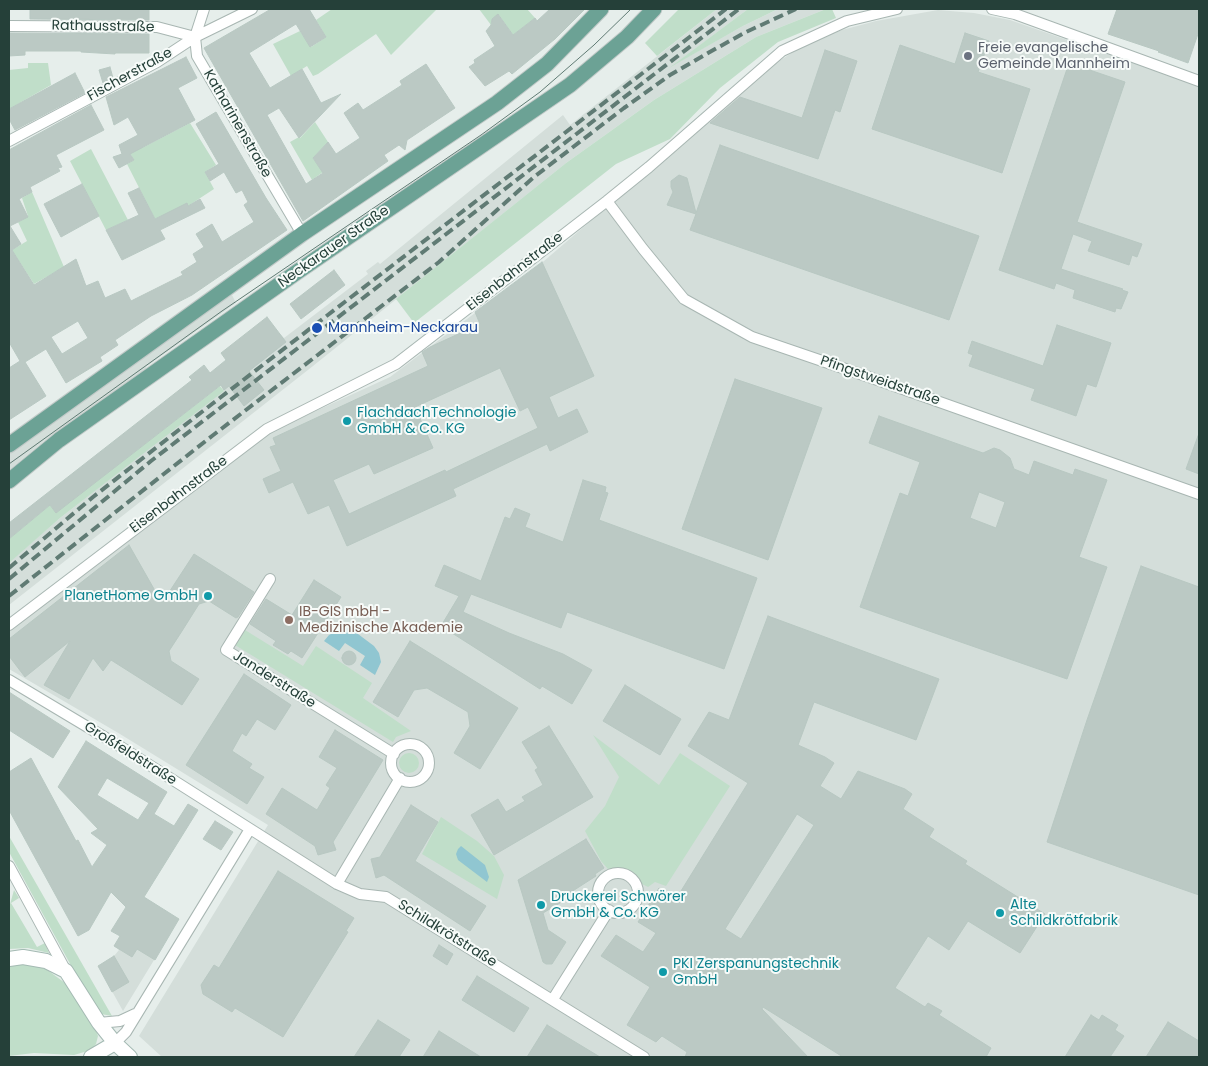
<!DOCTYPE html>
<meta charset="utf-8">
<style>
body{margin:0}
#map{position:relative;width:1208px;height:1066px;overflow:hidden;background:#e6eeeb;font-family:Poppins,sans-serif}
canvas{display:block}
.frame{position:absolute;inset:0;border:10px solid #254039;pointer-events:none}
</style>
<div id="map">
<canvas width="1208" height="1066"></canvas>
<div class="frame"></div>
</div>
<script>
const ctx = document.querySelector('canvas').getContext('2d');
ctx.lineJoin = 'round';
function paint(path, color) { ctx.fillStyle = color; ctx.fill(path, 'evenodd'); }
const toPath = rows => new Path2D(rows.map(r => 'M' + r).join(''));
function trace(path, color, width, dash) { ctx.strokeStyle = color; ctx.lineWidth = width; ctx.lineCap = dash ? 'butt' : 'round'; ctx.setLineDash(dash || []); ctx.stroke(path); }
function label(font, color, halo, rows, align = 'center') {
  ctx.font = font + ' Poppins,sans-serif'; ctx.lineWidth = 4; ctx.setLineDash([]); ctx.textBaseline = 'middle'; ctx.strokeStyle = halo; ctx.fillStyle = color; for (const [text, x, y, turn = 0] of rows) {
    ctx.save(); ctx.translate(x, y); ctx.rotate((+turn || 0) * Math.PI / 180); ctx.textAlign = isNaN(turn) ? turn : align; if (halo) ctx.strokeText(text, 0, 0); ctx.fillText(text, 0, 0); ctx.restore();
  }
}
paint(toPath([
 [717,9,748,9,675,64,743,26,778,9,826,9,756,37,654,100,566,163,313,366,9,605,9,562,60,518,223,390,218,381,279,333,284,338,368,274,366,271,378,262,380,264,563,115,570,125],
 [938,10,974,13,1010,20,1199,86,1199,1057,162,1057,139,1036,268,825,120,734,9,669,9,629,270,432,390,377,544,261,771,66,811,41,842,30,876,21],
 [225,295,227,298,232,295,236,303,146,367,147,369,116,390,44,441,9,470,9,453],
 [144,897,179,919,123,1011,98,966,114,956,119,950,114,946]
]), '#d4deda');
paint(toPath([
 [332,9,437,9,391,55,376,34,318,74,313,76,307,66,291,76,273,44,300,31,311,47,326,37,316,20],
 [479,9,527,9,535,18,513,35,499,15,492,19,491,25],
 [679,9,717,9,657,56,645,43],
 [748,9,778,9,743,26,669,68],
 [826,9,832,9,836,18,778,42,720,88,670,139,616,164,414,323,396,299,566,163,654,100,756,37],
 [28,63,48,63,51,85,9,109,9,70,28,68],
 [315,122,328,142,313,158,323,172,312,180,290,142,299,137,300,138],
 [190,123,216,165,205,172,214,189,188,206,155,219,127,164,134,160,128,150,144,147],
 [91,149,128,220,106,230,70,161],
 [32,192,64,267,34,284,12,250,27,241,18,222,28,216,22,198],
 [220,386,224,391,60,518,9,563,9,539,50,505,56,512],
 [245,630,303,666,316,646,372,683,363,698,411,731,396,737,393,742,235,645],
 [593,735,659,785,680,753,730,786,666,886,655,882,648,887,642,884,633,872,626,869,608,869,601,861,585,831,605,806,619,777],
 '399 763a10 10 0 1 1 20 0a10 10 0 1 1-20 0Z',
 [441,817,477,841,494,856,504,875,497,899,422,854],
 [9,836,112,1016,101,1014,92,1004,9,852],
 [14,890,19,898,11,903,37,947,45,943,49,953,28,948,9,949,9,908],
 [24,963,46,969,65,983,93,1023,98,1036,96,1044,91,1050,74,1055,34,1053,9,1056,9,964]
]), '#c0dec9');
paint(toPath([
 [343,628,350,628,374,646,379,653,381,662,375,675,360,665,365,656,345,643,339,651,324,641,329,635],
 [461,846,485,865,489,877,487,882,458,860,456,854,458,849]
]), '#90c6d1');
const building = toPath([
 [30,9,149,9,149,20,30,19,30,9],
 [271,9,309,9,326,37,310,47,296,24,249,53,270,88,302,69,321,103,341,94,299,138,279,108,267,115,306,184,323,173,313,158,328,142,336,154,360,138,344,113,358,103,363,110,402,85,400,81,426,64,455,108,407,140,405,150,399,145,384,155,388,161,303,221,204,48,271,9],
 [550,9,585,9,555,39,512,74,509,71,485,86,469,67,475,63,474,60,495,46,486,31,491,25,492,19,498,14,513,35,535,18,537,21,550,9],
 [1117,9,1199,9,1199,31,1188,63,1158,52,1159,51,1108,34,1117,9],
 [9,33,149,34,149,53,115,53,115,54,81,52,81,51,25,51,25,55,9,56,9,33],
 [965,33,989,41,978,72,1030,89,1002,173,872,129,900,45,955,64,965,33],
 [825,50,857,61,840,112,835,110,818,159,710,123,740,97,802,118,825,50],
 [186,57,197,78,178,88,195,120,130,154,134,160,119,168,113,157,122,154,119,145,138,135,128,117,114,125,106,97,186,57],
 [1069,63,1125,82,1077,222,1142,244,1137,257,1132,255,1129,265,1088,251,1092,241,1073,234,1061,269,1123,289,1122,290,1128,292,1121,309,1116,308,1115,312,1073,298,1075,290,1056,283,1054,289,999,270,1069,63],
 [110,67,113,78,103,83,99,70,110,67],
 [75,73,85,93,15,130,9,119,9,109,75,73],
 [91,105,104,130,56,155,62,167,58,168,60,171,30,187,32,192,19,199,28,217,10,226,21,244,12,250,34,285,76,259,86,286,98,281,105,298,125,289,131,301,183,275,181,272,197,262,193,254,204,247,196,234,212,224,222,242,254,222,244,205,248,202,242,190,236,193,224,172,210,181,205,172,219,164,196,124,216,112,266,198,287,230,192,295,151,316,115,340,118,345,100,357,102,361,66,383,46,349,25,362,46,396,9,420,9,368,20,361,9,342,9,150,91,105],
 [78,321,88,338,62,354,51,337,78,321],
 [720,145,979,236,949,320,690,230,696,214,667,205,673,192,671,187,671,181,679,175,687,178,696,213,720,145],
 [82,184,99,216,61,237,44,204,82,184],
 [139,188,155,219,187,203,188,206,200,199,205,208,160,230,165,239,122,260,106,230,139,215,128,193,139,188],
 [542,262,594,376,549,397,558,418,577,409,588,432,550,451,547,444,453,489,456,496,347,546,329,505,308,514,293,482,269,493,263,479,281,471,270,447,276,445,273,438,428,366,422,352,430,347,480,324,475,312,542,262],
 [500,368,520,411,528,407,538,428,446,472,445,470,349,514,333,480,369,464,374,474,433,448,415,407,500,368],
 [334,270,345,285,301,319,290,304,334,270],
 [267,317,286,342,249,371,264,390,244,406,229,386,224,390,221,385,56,513,50,505,9,539,9,523,192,380,189,377,204,365,210,373,226,360,221,353,267,317],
 [1057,325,1111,343,1096,387,1087,384,1076,416,1031,400,1035,389,969,366,973,355,968,353,972,341,1043,366,1057,325],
 [735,379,822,408,768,560,682,529,735,379],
 [879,416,983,453,994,448,1000,450,1010,458,1014,469,1029,475,1034,461,1073,475,1075,469,1107,480,1079,557,1107,567,1067,679,860,607,900,493,908,496,920,462,869,443,879,416],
 [979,492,1005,502,996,528,970,518,979,492],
 [1198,436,1199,436,1199,474,1186,469,1198,436],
 [583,480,606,487,605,492,608,493,599,520,757,578,724,669,567,612,561,628,471,594,463,612,509,633,563,654,592,670,572,704,542,686,540,689,441,626,459,596,435,586,444,565,481,581,505,517,510,519,515,508,530,514,525,527,563,542,583,480],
 [129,545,162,603,194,554,254,592,238,617,236,618,209,601,199,604,182,631,169,651,171,661,199,679,182,705,111,660,103,671,93,658,69,699,44,685,70,641,25,677,9,656,9,639,129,545],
 [1141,566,1199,587,1199,895,1047,842,1087,720,1141,566],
 [314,580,341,597,302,658,291,651,288,654,273,645,276,641,250,624,266,599,292,615,314,580],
 [768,616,939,679,916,740,814,702,798,745,825,757,834,763,820,786,841,799,858,771,905,789,912,794,903,809,934,829,929,837,967,861,965,864,1045,914,1020,953,968,921,949,950,928,936,895,988,925,1007,928,1003,942,1011,939,1015,991,1048,986,1057,843,1057,763,1007,762,1009,808,1057,685,1057,687,1052,662,1036,656,1042,627,1025,650,987,601,956,616,935,643,952,656,933,638,922,659,888,676,899,748,783,688,746,709,712,729,720,768,616],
 [797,814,814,825,741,939,725,929,797,814],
 [410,641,518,708,480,769,454,753,470,726,468,712,427,688,414,690,398,717,373,702,410,641],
 '342 658a7 7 0 1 1 14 0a7 7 0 1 1-14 0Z',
 [244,674,291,705,275,730,257,719,246,736,242,733,232,751,252,764,249,768,264,777,247,804,186,765,244,674],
 [625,685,681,719,660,755,603,721,625,685],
 [9,692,70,731,53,758,9,730,9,692],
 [549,726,593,797,494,855,471,815,498,799,506,812,525,801,522,797,543,785,535,770,538,768,522,742,549,726],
 [335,730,383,760,333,842,336,850,318,855,315,846,266,814,282,788,317,810,330,788,326,785,337,768,319,757,335,730],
 [86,741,167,792,154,814,174,826,188,804,198,810,144,897,179,919,155,960,137,949,132,957,114,946,120,936,111,931,126,907,111,892,89,930,78,936,9,810,9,772,31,758,76,841,78,840,92,867,107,845,91,833,98,829,58,787,86,741],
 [107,778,149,803,138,820,97,795,107,778],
 [411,805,438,822,415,861,486,906,470,931,384,875,376,878,371,859,380,857,411,805],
 [215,821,233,832,221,850,203,839,215,821],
 [586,839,604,868,595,874,596,876,568,894,570,897,543,913,548,930,566,942,552,964,546,964,543,962,518,880,586,839],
 [278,871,354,918,346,931,348,932,283,1037,235,1008,232,1012,203,994,201,985,214,965,219,968,278,871],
 [439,945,453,954,447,965,433,956,439,945],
 [114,956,129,982,112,992,98,966,114,956],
 [477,976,529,1008,514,1032,462,1000,477,976],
 [1091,1015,1099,1020,1102,1015,1118,1025,1115,1030,1124,1036,1110,1057,1065,1057,1091,1015],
 [378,1020,410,1040,399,1057,354,1057,378,1020],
 [1168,1022,1199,1041,1199,1057,1146,1057,1168,1022],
 [547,1025,600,1057,527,1057,547,1025],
 [439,1031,481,1057,423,1057,439,1031]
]);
paint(building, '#bbc9c4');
trace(building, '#b8c8c2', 1);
const minor = toPath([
 [204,9,195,37,197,56,302,234],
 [992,9,1015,14,1199,81],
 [9,26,157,27,195,37],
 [9,141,157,62,195,37,252,9],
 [607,201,643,249,684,299,752,337,869,377,1199,494],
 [270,579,226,650,394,754],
 [9,625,267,429,396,364,607,201,649,167,782,51,847,21,897,9],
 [9,680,121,747,337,884,360,894,386,897,644,1057],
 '391 763a19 19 0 1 1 38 0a19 19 0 1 1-38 0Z',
 [9,866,66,971],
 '598 893a20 20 0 1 1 40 0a20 20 0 1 1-40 0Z',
 [337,884,400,778],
 [553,999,609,910],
 [99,1023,120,1021,135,1014],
 [115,1043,126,1032,250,829]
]);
const secondary = toPath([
 [9,959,23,957,46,961,66,971,99,1023,115,1043,130,1057],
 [91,1057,115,1043]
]);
const primary = toPath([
 [9,445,302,234,497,103,547,64,601,9],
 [9,481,59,440,297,272,570,85,627,37,654,9]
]);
trace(minor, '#a8b6b2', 12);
trace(secondary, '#a4bab3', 16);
trace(primary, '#c2cac8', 17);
trace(minor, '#fff', 10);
trace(secondary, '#fff', 14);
trace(primary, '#6ca295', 15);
trace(toPath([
 [9,464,222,311,481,135,540,92,594,45,631,9]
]), '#607b74', 1);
trace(toPath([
 [9,568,93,497,212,404,726,9],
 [9,579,151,461,739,9],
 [9,596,212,436,439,262,534,177,624,108,670,75,708,53,746,32,796,9]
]), '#607b74', 4, [10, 5]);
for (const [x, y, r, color] of [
 [968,56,5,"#6b7280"],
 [317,328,6,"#1a4fb4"],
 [347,421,5,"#0f9aa8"],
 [208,596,5,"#0f9aa8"],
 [289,620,5,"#8d6e63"],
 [541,905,5,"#0f9aa8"],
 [1000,913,5,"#0f9aa8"],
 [663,972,5,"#0f9aa8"]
]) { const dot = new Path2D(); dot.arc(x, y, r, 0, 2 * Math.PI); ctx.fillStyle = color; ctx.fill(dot); trace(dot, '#f7fbf9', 2); }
label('14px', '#254039', '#f7fbf9', [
 ["Rathausstraße",103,27,1],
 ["Fischerstraße",130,75,-29],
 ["Katharinenstraße",237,124,60],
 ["Neckarauer Straße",334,247,-35],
 ["Eisenbahnstraße",515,272,-38],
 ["Pfingstweidstraße",880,381,19],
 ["Eisenbahnstraße",179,495,-37],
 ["Janderstraße",274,680,32],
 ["Großfeldstraße",130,754,32],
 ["Schildkrötstraße",447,934,32]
]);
label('14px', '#5b616d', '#f7fbf9', [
 ["Freie evangelische",978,48],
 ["Gemeinde Mannheim",978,64]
], 'left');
label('14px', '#164399', '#f7fbf9', [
 ["Mannheim-Neckarau",328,328]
], 'left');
label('14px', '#0d838f', '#f7fbf9', [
 ["FlachdachTechnologie",357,413],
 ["GmbH & Co. KG",357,429],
 ["PlanetHome GmbH",198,596,"right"],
 ["Druckerei Schwörer",551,897],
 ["GmbH & Co. KG",551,913],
 ["Alte",1010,905],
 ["Schildkrötfabrik",1010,921],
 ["PKI Zerspanungstechnik",673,964],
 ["GmbH",673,980]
], 'left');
label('14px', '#785e54', '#f7fbf9', [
 ["IB-GIS mbH -",299,612],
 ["Medizinische Akademie",299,628]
], 'left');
</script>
